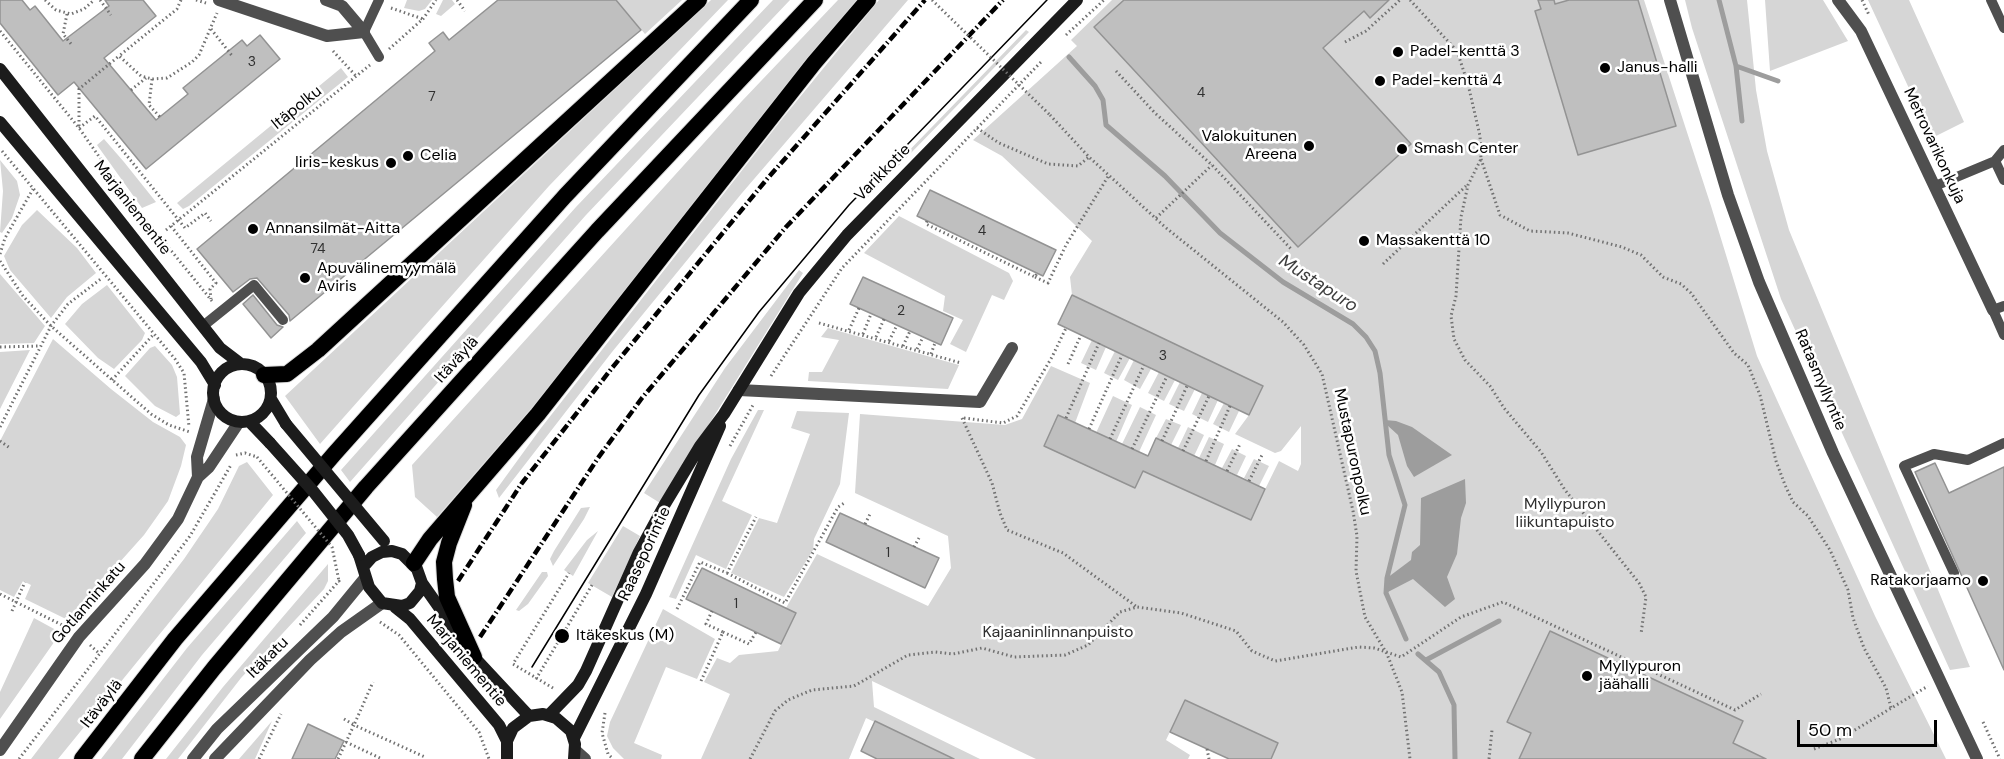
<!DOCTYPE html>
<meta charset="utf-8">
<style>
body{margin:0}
#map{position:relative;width:2004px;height:759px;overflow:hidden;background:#fff;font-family:"DM Sans",sans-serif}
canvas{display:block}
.scale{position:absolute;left:1797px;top:720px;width:140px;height:27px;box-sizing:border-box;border:3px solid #000;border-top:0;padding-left:8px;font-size:18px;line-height:21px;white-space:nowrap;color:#000;-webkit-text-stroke:4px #fff;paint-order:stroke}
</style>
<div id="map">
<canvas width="2004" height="759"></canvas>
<div class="scale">50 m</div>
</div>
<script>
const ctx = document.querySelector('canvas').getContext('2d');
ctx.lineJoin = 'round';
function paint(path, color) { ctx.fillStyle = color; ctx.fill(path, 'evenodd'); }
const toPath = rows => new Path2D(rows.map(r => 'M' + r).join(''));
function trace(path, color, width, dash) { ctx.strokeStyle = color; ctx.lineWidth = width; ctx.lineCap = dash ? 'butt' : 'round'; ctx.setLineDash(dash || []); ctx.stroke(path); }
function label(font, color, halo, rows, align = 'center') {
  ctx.font = font + ' "DM Sans",sans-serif'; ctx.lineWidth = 5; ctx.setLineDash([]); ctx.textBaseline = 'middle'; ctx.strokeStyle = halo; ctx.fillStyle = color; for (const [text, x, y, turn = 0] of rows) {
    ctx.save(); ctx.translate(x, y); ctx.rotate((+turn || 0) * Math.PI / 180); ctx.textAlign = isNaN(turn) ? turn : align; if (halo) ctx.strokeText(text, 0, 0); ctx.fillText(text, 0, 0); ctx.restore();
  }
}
paint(toPath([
 [407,0,432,0,425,9,419,11,404,8],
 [443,0,452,0,455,4,441,16,436,14],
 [616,0,682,0,645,34],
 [711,0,728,0,549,186,320,444,285,396],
 [773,0,790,0,586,215,350,482,341,470,576,207],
 [838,0,857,0,549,388,437,517,415,497,412,465,742,101],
 [879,0,908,0,742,193,612,352,499,498,496,490,541,428,782,119],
 [1112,0,1644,0,1711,206,1757,356,1875,616,1946,759,1271,759,1278,743,1185,701,1166,740,1190,755,1188,759,1036,759,872,681,874,707,980,759,954,759,866,718,849,759,701,759,730,694,704,682,717,658,730,663,739,655,778,651,796,613,786,608,817,554,928,606,951,568,948,536,855,493,860,414,1005,425,1022,419,1051,366,1090,383,1075,423,1058,415,1044,446,1135,488,1143,471,1250,520,1279,461,1298,471,1301,464,1301,426,1281,451,1275,453,1235,434,1249,415,1263,386,1072,295,1070,277,1092,241,1002,156,973,140,1077,46,1071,40],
 [1685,0,1747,0,1756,90,1767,151,1789,230,1970,667,1950,670,1781,299,1692,28],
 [1765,0,1823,0,1848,41,1770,71],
 [1868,0,1909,0,1964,122,1932,138],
 [1026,30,1029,32,868,197,866,195],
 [341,68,348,77,189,206,183,209,177,203],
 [104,139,124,162,156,202,142,208,97,145],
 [0,160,17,181,20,195,12,218,2,233,0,232,3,191],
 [37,210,77,248,96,273,67,297,51,318,10,270,4,256,22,225],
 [899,216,1009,273,1013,281,1004,300,992,295,966,352,950,344,963,320,943,311,945,296,864,253],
 [799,270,803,273,660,503,644,493,725,368],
 [0,274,45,326,34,343,0,344],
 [107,285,145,333,142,340,114,369,98,358,65,324,82,304],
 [828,328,959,365,948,389,808,381,809,372,822,372,839,340,821,337],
 [53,339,111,389,153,422,180,437,186,445,181,466,168,501,144,535,68,620,25,599,31,585,23,581,14,597,0,590,0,441],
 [1092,340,1106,347,1096,370,1081,363],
 [155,346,172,365,177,377,180,414,176,417,155,406,125,376,150,348],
 [30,350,5,399,0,409,0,352],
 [1115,351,1130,358,1118,380,1104,373],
 [1134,360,1151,369,1140,389,1124,380],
 [1159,372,1175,380,1164,401,1148,393],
 [1180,382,1195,389,1184,411,1169,404],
 [1202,393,1218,400,1208,422,1192,414],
 [1113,396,1132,405,1116,442,1096,433],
 [1224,403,1239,411,1229,432,1213,424],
 [1140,407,1156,415,1139,452,1122,444],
 [758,410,764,410,722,501,752,515,726,569,696,555,676,599,669,597,731,459],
 [797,411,849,413,840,484,814,539,813,550,784,597,731,573,759,518,777,523,810,434,791,428],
 [1166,419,1181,425,1171,445,1156,438],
 [1188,427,1204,435,1194,456,1178,448],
 [1209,437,1224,444,1215,465,1199,458],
 [1232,449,1246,456,1237,475,1222,468],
 [1254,459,1269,466,1259,486,1244,478],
 [247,462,273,495,58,759,31,759,184,559,218,509,239,466],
 [590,507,584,519,553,566,550,559,554,551,581,508],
 [297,521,306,533,202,655,122,759,101,759,187,648],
 [623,526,640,536,612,597,588,583],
 [598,531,573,576,564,570,587,540],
 [328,564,328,581,324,589,241,678,178,759,166,759,223,687],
 [542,572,547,572,548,576,528,604,519,611,516,610],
 [663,609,715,639,697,679,666,667,634,743,662,755,661,759,624,759,613,748,607,736,610,722],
 [34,618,56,630,57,638,0,719,0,692],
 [272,721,255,759,239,759]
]), '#d6d6d6');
paint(toPath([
 [1385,420,1396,421,1412,427,1452,455,1414,477,1407,466,1398,435,1386,424],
 [1465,479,1466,503,1461,518,1457,554,1447,577,1455,599,1445,607,1413,579,1386,593,1387,578,1411,560,1412,552,1420,545,1421,498]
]), '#9d9d9d');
trace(toPath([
 [1719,0,1736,66,1742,121],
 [1069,57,1095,86,1103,100,1106,125,1165,176,1220,233,1283,282,1353,324,1366,337,1375,351,1380,373,1389,455,1405,505,1387,578,1386,593,1406,639],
 [1736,66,1778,81],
 [1418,654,1439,672,1454,705,1455,759],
 [1426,660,1499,621]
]), '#9d9d9d', 5);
const building = toPath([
 [0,0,22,0,30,10,35,6,63,41,109,6,105,0,143,0,156,16,104,58,156,120,188,94,183,88,242,40,247,46,260,35,280,59,146,169,74,82,58,95,0,23,0,0],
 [498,0,616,0,641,30,290,321,289,315,257,278,250,279,233,292,197,249,435,51,429,43,443,32,449,40,498,0],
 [1124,0,1389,0,1370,18,1364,11,1323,48,1411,144,1298,247,1094,27,1124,0],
 [1538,0,1554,0,1555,4,1569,0,1638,0,1676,126,1578,155,1535,11,1541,9,1538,0],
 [930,190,1056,250,1043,276,917,216,930,190],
 [863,277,953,318,941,345,850,304,863,277],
 [253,295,277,325,283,327,271,338,243,304,253,295],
 [1072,295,1263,386,1249,415,1058,324,1072,295],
 [1058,415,1148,456,1156,438,1265,489,1251,520,1143,471,1135,488,1044,446,1058,415],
 [1935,463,1949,493,2004,467,2004,670,1915,472,1935,463],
 [840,513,939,558,925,588,826,542,840,513],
 [702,568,796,613,781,644,686,599,702,568],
 [1550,631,1743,721,1733,743,1766,759,1519,759,1531,733,1507,722,1550,631],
 [1185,700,1278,743,1271,759,1229,759,1170,732,1185,700],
 [875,721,954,759,877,759,861,751,875,721],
 [308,724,344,741,335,759,292,759,308,724]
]);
paint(building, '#bfbfbf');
trace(building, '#939393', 1.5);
const trunk = toPath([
 [264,375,287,374,318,350,699,0],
 [464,505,449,543,444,562,445,579,447,597,474,657],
 [414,563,430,539,538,414,814,63,868,0],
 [82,759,175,639,335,453,565,196,751,0],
 [142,759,214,668,366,487,597,231,815,0]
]);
trace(trunk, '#dbdbdb', 18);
trace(toPath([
 [45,0,56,10,71,14,84,9,94,0],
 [100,0,111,15],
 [181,0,177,9,119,56,141,76,152,79,167,78,192,62,199,55,217,13],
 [196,0,206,3],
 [457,0,465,11],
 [1410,0,1457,51],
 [1862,0,1869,15],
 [391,8,423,19],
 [67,14,63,34,72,45],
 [211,29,233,57],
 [0,31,79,128,126,195,212,301],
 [1066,35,1104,0],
 [1345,42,1366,31,1400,0],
 [1464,45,1457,51,1468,84,1480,136,1481,159,1468,185,1461,217,1456,296,1451,316,1454,339,1465,360,1490,386,1504,408,1541,452,1565,490,1639,583,1646,597,1641,634],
 [389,49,423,19,436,0],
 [333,51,356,76],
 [1116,71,1155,113,1212,165,1292,250],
 [152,79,149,105,160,117],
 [131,90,146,78],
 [1050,115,1089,157,1165,227,1283,322,1304,345,1322,374,1353,511,1357,536,1356,571,1365,617,1387,654,1402,692,1410,759],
 [79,126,79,89,119,56],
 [79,128,95,116,185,228,205,213,211,221],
 [977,128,999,143,1048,164,1078,166,1089,157],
 [2,151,175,359,184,373,189,427],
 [1481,159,1500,215,1530,231,1568,233,1622,247,1641,255,1663,277,1681,284,1691,293,1734,353,1748,365,1760,395,1776,461,1785,485,1793,502,1808,516,1830,550,1848,590,1853,618,1864,648,1886,688,1891,708],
 [1156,218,1212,165],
 [927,221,926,224,1035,277,1037,273],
 [171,226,216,283,210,289,211,299],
 [166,230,370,65],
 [0,254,5,238,33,189],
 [0,261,23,296,51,326,151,414,169,425,190,432],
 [1383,264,1466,186],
 [1035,277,1048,283,1066,245,1109,175],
 [819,323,961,363],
 [849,330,859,308],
 [863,334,871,314],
 [876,337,884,319],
 [889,341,897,325],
 [903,346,910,331],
 [0,347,39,346],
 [917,349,923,337],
 [931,354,935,343],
 [1068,364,1081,335],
 [771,376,842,268,1041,62],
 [112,380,153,335],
 [962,418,992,483,1000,513,1007,530,1063,553,1137,607],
 [964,418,1003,423,1017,416,1052,357,1066,328],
 [1066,418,1099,343],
 [0,427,51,326,68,304,102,278],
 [1089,429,1122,355],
 [1110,439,1144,365],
 [0,441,10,448],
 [1162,441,1187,386],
 [730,446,753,405],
 [1132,449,1167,376],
 [1183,451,1209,396],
 [236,455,245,453,257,457],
 [1206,461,1230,406],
 [1227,471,1240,444],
 [1249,481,1262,455],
 [865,524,870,514],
 [914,547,919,538],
 [727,573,785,603,838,507,846,502],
 [0,594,68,628],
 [677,609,700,562,727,573,756,517],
 [12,611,25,582],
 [380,622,399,635,479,732,489,759],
 [300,625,339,581,341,584],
 [723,632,749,644,756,632],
 [90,645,100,654],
 [536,679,592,585],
 [701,681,723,632,706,624,712,611],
 [553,688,513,664,569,573],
 [605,713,602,733,608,754,613,759],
 [344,719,354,725,373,682],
 [1983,722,2000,759],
 [346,742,382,759],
 [1207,749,1209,759],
 [1814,749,1840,739,1928,686],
 [19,759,190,536,231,465],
 [259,759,281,714],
 [338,759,354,725,425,757],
 [750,759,775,711,788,700,812,690,854,686,908,655,935,652,953,654,982,648,1014,657,1065,655,1088,645,1120,612,1137,607,1181,613,1236,631,1252,651,1275,661,1359,647,1374,648,1401,657,1461,617,1503,602,1735,710,1761,694],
 [1489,759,1492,730]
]), '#717171', 3, [1.5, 3]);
trace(toPath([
 [1991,0,2004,28],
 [379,57,364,32,379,0],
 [1995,161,2004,180],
 [1935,186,1995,161,2004,150],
 [2004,306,1993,310,2004,335],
 [203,326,254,285,283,320],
 [1954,573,1904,466,1934,454,1968,460,2004,443]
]), '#4f4f4f', 10);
trace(toPath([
 [219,0,327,36,364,32],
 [326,0,342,6,364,32],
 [1838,0,1861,31,1993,310],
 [739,390,980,402,1012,348],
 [198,477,197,457,214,399],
 [0,750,79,637,145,564,178,519,198,477,209,467,239,422],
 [576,751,585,759],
 [193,759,217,729,333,617,365,578],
 [215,759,310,660,341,632,382,603]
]), '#4f4f4f', 12);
trace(toPath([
 [1670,0,1728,195,1759,282,1833,453,1977,759]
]), '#4f4f4f', 12);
trace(toPath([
 [0,69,220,348,241,364],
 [0,122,201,362,215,385],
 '213 393a29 29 0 1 1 58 0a29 29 0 1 1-58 0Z',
 [271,399,286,424],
 [249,421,270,443],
 [359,555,369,587,382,603,402,606,410,603,420,591,422,583,417,569,402,554,392,551,382,552,372,557,364,566],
 [422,583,474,657,529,716],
 [395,607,410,619,499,725,507,741],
 [549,715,578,685,586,671,639,552,665,504,700,446,724,414,799,293,847,235,1077,0],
 [574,738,646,594,720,426],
 [507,759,507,741,513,728,529,716,543,714,556,718,571,731,575,744,574,759]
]), '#1c1c1c', 12);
trace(trunk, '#000', 16);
trace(toPath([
 [532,667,699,395,759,312,849,205,1047,0]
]), '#000', 1.5);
trace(toPath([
 [458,581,522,483,612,368,767,179,925,0],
 [480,637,598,458,642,398,786,227,1003,0]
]), '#000', 4.5, [9, 3, 1.5, 3]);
trace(toPath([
 [932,0,1050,115],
 [257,457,332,547,339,581]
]), '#717171', 3, [1.5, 3]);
trace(toPath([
 [286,424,384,541],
 [270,443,313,491,348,535,359,555]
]), '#1c1c1c', 12);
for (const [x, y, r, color] of [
 [1398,52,6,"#000"],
 [1605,68,6,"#000"],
 [1380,81,6,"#000"],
 [1309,146,6,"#000"],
 [1402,149,6,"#000"],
 [408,156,6,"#000"],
 [391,163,6,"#000"],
 [253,229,6,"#000"],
 [1364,241,6,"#000"],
 [305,278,6,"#000"],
 [1983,581,6,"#000"],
 [562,636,8,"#000"],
 [1587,676,6,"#000"]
]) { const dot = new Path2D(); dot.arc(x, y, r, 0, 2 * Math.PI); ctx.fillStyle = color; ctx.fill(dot); trace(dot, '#fff', 2); }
label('14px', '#303030', null, [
 ["3",252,62],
 ["4",1201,93],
 ["7",432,97],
 ["4",982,231],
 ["74",318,249],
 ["2",901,311],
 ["3",1163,356],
 ["1",888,553],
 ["1",736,604]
]);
label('16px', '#000', '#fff', [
 ["Padel-kenttä 3",1410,52],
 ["Janus-halli",1617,68],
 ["Padel-kenttä 4",1392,81],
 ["Valokuitunen",1297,137,"right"],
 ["Areena",1297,155,"right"],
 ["Smash Center",1414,149],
 ["Celia",420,156],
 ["Iiris-keskus",379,163,"right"],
 ["Annansilmät-Aitta",265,229],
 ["Massakenttä 10",1376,241],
 ["Apuvälinemyymälä",317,269],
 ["Aviris",317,287],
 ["Ratakorjaamo",1971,581,"right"],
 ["Itäkeskus (M)",576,636],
 ["Myllypuron",1599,667],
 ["jäähalli",1599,685]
], 'left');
label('16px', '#000', '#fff', [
 ["Itäpolku",297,108,-39],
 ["Metrovarikonkuja",1934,146,65],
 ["Varikkotie",883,173,-46],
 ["Marjaniementie",132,208,52],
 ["Itäväylä",457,360,-48],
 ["Ratasmyllyntie",1820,380,67],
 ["Mustapuronpolku",1352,452,78],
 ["Raaseporintie",645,554,-65],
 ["Gotlanninkatu",89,603,-49],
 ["Itäkatu",268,658,-45],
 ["Marjaniementie",466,661,50],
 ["Itäväylä",102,704,-52]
]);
label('16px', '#2d2d2d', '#fff', [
 ["Myllypuron",1565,505],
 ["liikuntapuisto",1565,523],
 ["Kajaaninlinnanpuisto",1058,633]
]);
label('italic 18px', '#3e3e3e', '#fff', [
 ["Mustapuro",1318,284,33]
]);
</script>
